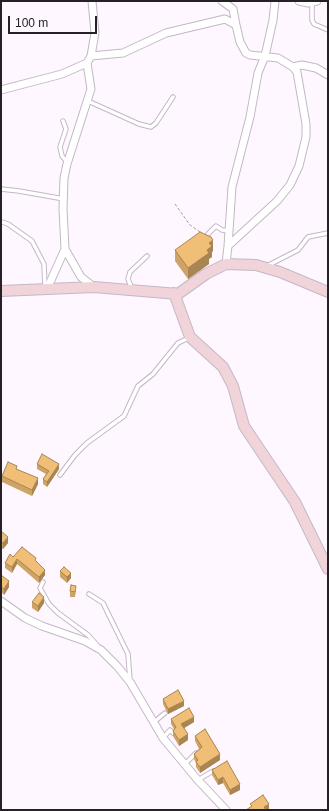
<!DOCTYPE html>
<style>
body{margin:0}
#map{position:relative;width:329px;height:811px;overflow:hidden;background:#fef7ff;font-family:Helvetica,sans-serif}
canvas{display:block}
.frame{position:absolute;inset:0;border:2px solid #252126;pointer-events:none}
.scale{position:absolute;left:8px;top:16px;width:89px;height:18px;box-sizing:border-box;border:2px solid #252126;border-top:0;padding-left:5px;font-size:12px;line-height:14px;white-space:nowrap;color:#252126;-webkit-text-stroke:3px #fef7ff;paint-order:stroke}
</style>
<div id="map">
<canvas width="329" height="811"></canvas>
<div class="frame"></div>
<div class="scale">100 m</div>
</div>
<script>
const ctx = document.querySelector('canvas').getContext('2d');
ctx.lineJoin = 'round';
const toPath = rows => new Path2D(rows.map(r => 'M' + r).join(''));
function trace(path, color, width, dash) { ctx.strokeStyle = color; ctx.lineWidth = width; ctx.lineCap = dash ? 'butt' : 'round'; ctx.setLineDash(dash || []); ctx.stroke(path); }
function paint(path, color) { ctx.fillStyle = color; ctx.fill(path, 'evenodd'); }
const lane = toPath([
 [312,2,312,20,314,24,328,30],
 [88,101,139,124,151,127,156,123,173,97],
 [63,121,66,129,60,147,62,156,67,162],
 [1,189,19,191,64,199],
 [2,222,8,224,32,241,44,264,45,288],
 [208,234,216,226,222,230,229,231],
 [267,266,298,250,308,237,328,233],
 [132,289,128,279,130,272,147,256],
 [60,475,75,455,87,443,124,416,138,386,153,374,178,343,189,338],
 [43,582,40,588,49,604,58,613,88,635,97,645],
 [89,594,103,603,128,654,130,681],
 [154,722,165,713],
 [163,738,170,730,173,733],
 [185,764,196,753],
 [198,780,213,771]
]);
const street = toPath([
 [92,1,95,33,91,56,87,63,91,89,67,164,64,178,63,209,65,249,81,277,94,287],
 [222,1,233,9,236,25],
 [299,1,308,3,317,1],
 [91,56,123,53,166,33,225,19,236,25,240,42,246,53,250,55,278,58,293,67,297,72,306,124,306,137,299,166,290,185,277,201,228,246,226,264],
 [293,67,302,65,316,68,328,75],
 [1,90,62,74,87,63],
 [228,246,232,187,250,117,258,73,265,56,273,20,275,1],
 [47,289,65,249],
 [1,601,25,618,42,626,85,641,101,650,117,666,130,682,163,738,196,778,226,810]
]);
const secondary = toPath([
 [1,291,94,287,178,294,206,274,226,264,256,265,280,272,328,292],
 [174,293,190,337,223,367,233,386,244,426,295,502,328,569]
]);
trace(lane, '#c3b8c5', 5.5);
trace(street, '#c3b8c5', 9);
trace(secondary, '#c3b8c5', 12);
trace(toPath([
 [175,204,190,225,200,232]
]), '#a09aa1', 1, [3, 2]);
trace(lane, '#fff', 3.5);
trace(street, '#fff', 7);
trace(secondary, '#f0d4d9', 10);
paint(toPath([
 [175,250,213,251,212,252,212,257,209,259,209,264,188,279,175,261],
 [37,464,59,469,47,487,43,484,43,479,46,474,37,469],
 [17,469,38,484,32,496,2,482,2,476],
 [1,531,8,543,3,549,1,548],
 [13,557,36,561,45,575,39,583,17,564,12,573,5,568,5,563],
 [60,571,71,578,67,583,60,577],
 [1,575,9,587,4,595,1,592],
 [70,591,76,591,75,597,70,597],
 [32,602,44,603,38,612,32,608],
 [163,699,184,706,168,714,163,704],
 [171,719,194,722,184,728,188,740,179,746,173,736,173,731,174,729,171,724],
 [195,736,220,760,200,773,196,767,196,763,194,759,194,754,199,749,195,741],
 [212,770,240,790,230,795,223,783,218,785,212,775]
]), '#cea366');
paint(toPath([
 [213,240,213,251,212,252,212,257,209,259,209,264,188,279,188,268,207,250,209,243],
 [59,464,59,469,47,487,47,482],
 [38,478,38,484,32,496,32,490],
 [8,537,8,543,3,549,3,543],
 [17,559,17,564,12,573,12,567],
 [45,570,45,575,39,583,39,577],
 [71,573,71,578,67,583,67,577],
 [9,581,9,587,4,595,4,589],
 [44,597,44,603,38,612,38,606],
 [184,701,184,706,168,714,168,709],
 [194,717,194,722,181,730,181,724],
 [188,734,188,740,179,746,179,740],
 [220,754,220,760,200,773,200,767],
 [223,777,223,783,218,785,218,780],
 [240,784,240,790,230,795,230,790],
 [269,804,269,809,264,810,264,807]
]), '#a88553');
const building = toPath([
 [200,232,211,237,213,240,209,243,212,246,207,250,209,253,188,268,175,250,200,232],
 [42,454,59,464,47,482,43,479,49,471,37,464,42,454],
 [8,462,17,466,16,469,38,478,32,490,2,476,8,462],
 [1,531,8,537,3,543,1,542,1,531],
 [22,547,36,558,35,560,45,570,39,577,17,559,12,567,5,563,10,554,13,557,22,547],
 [64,567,71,573,67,577,60,571,64,567],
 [1,575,9,581,4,589,1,587,1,575],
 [71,585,76,586,75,592,70,591,71,585],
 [39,593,44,597,38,606,32,602,39,593],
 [178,690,184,701,168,709,163,699,178,690],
 [189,708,194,717,181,724,188,734,179,740,173,731,176,727,171,719,189,708],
 [205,729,220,754,200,767,196,762,198,760,194,754,202,747,195,736,205,729],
 [227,761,240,784,230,790,223,777,218,780,212,770,227,761],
 [263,795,269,804,264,807,266,810,246,810,252,806,250,804,263,795]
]);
paint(building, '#f0be77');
trace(building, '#a88553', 1);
</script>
